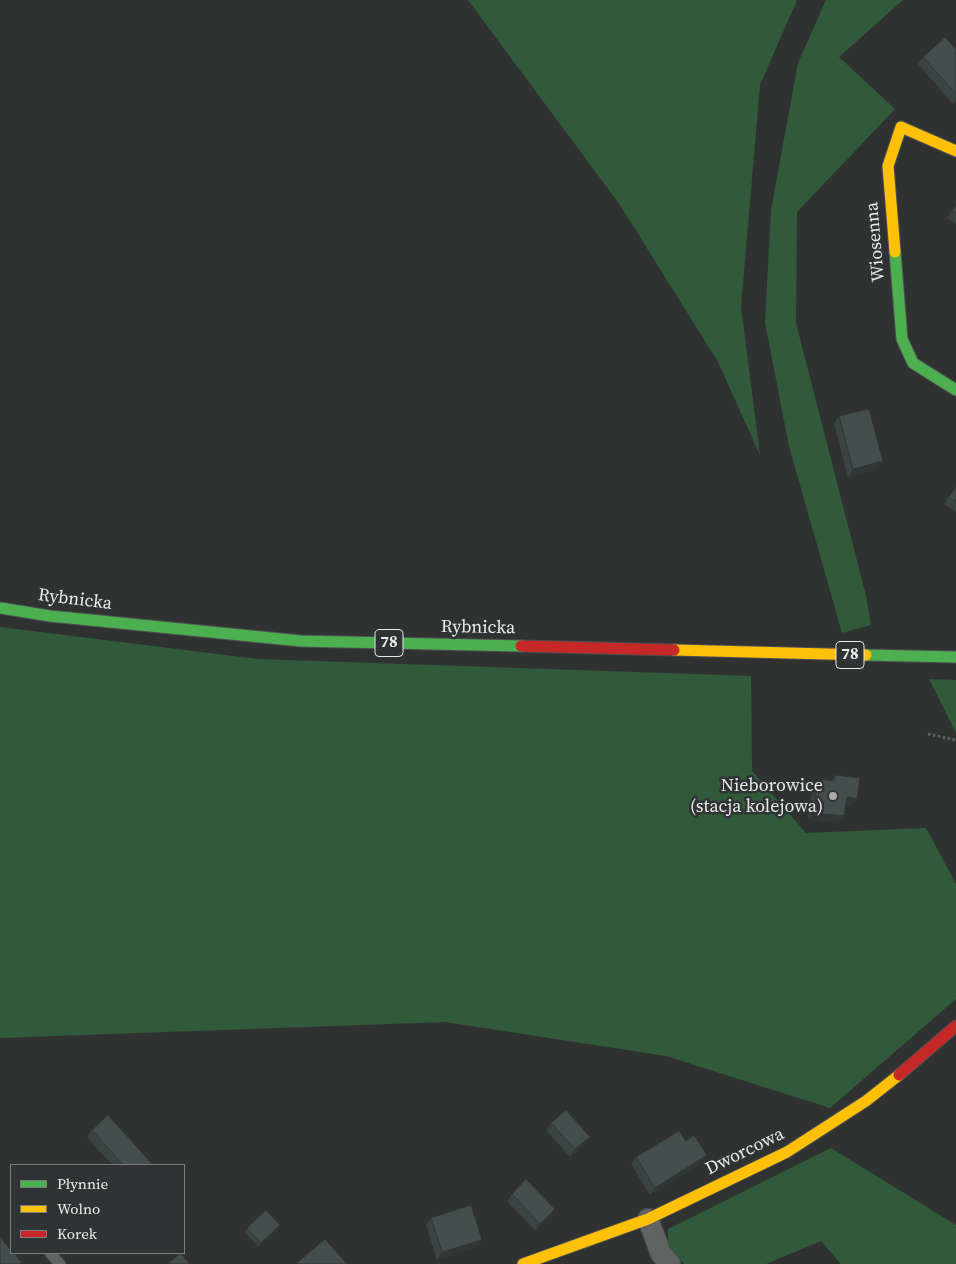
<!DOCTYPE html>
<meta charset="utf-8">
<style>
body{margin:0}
#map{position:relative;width:956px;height:1264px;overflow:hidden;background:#303232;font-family:"Source Serif 4",serif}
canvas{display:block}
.legend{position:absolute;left:10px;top:1164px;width:175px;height:90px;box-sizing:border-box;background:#2f3333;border:1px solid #797d7d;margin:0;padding:6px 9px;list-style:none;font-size:15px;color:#e9ebeb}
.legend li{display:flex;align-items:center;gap:10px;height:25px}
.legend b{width:25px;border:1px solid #797d7d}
</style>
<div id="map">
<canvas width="956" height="1264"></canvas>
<ul class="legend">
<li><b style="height:6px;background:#4caf50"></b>Płynnie</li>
<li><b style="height:6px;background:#ffc107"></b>Wolno</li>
<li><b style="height:6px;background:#c62828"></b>Korek</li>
</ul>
</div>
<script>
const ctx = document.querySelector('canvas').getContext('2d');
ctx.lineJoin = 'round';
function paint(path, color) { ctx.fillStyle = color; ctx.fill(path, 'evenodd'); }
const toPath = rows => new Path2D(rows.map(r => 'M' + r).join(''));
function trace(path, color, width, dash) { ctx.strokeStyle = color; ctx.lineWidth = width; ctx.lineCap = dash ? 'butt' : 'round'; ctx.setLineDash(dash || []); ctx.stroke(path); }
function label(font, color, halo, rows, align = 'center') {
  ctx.font = font + ' "Source Serif 4",serif'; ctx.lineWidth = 5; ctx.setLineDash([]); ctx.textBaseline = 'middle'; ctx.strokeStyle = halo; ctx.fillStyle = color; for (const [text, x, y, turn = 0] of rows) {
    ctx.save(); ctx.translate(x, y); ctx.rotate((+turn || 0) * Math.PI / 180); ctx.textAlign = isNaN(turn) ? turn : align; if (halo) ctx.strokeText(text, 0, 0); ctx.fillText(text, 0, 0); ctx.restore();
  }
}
paint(toPath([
 [468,0,797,0,760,85,741,307,760,455,718,362,620,205],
 [826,0,903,0,839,57,895,109,797,212,796,323,866,596,871,625,842,633,789,446,765,323,771,210,798,63],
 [0,627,258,659,751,676,752,771,806,833,926,828,956,884,956,999,830,1108,666,1056,445,1022,0,1038],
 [929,679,956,680,956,733],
 [831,1148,956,1225,956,1264,841,1264,821,1241,766,1264,684,1264,668,1247,668,1229]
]), '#315a3b');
const lane = toPath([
 [50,1253,60,1264]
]);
const street = toPath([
 [648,1219,661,1254,670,1264]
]);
const fast = toPath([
 [895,252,902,339,913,363,956,390],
 [0,608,50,616,301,641,521,646],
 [866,655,956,657]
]);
const slow = toPath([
 [895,252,888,166,901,127,956,151],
 [674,650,866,655],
 [523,1264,648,1219,787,1152,866,1101,899,1075]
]);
const jam = toPath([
 [521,646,674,650],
 [899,1075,956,1026]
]);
trace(lane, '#4f5151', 12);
trace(street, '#4f5151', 22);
trace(fast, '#4f5151', 13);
trace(slow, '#4f5151', 13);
trace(jam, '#4f5151', 13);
trace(toPath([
 [928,734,956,740]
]), '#616363', 3, [2.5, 2.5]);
trace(lane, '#616363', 10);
trace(street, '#616363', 20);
trace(fast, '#4caf50', 11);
trace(slow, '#ffc107', 11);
trace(jam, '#c62828', 11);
paint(toPath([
 [956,49,956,101,953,104,918,64,923,57],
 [956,205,956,224,947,218],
 [839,416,878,469,848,477,834,424],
 [956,486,956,512,944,504],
 [835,775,857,799,852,806,846,805,844,816,839,823,808,820,813,786,818,779,831,781],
 [551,1123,590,1137,585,1144,570,1157,546,1130],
 [92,1130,153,1165,112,1165,87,1137],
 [686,1141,702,1163,650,1195,631,1164,636,1157],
 [512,1194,555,1209,550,1216,535,1231,507,1201],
 [431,1218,482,1240,477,1247,437,1260,426,1225],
 [247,1228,278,1229,258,1247,244,1232]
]), '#3a4442');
paint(toPath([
 [883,461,878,469,848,477,853,469],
 [847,797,857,799,852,806,842,804],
 [813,813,844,816,839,823,808,820],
 [590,1137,585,1144,570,1157,575,1149],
 [707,1155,702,1163,650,1195,655,1188],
 [555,1209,550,1216,535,1231,540,1224],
 [280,1225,278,1229,258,1247,261,1243],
 [482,1240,477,1247,437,1260,442,1252]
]), '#303736');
const building = toPath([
 [945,37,956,49,956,94,923,57,945,37],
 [956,205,956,213,952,210,956,205],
 [869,409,883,461,853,469,839,416,869,409],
 [956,487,956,502,949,497,956,487],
 [835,775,860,778,857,799,847,797,844,816,813,813,818,779,834,781,835,775],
 [566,1110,590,1137,575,1149,551,1123,566,1110],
 [108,1115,153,1165,123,1165,92,1130,108,1115],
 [679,1131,686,1141,694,1135,707,1155,655,1188,636,1157,679,1131],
 [526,1179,555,1209,540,1224,512,1194,526,1179],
 [471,1205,482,1240,442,1252,431,1218,471,1205],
 [266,1210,280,1225,261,1243,247,1228,266,1210],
 [0,1237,11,1250,11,1253,14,1253,22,1263,21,1264,0,1264,0,1237],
 [325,1239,347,1264,298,1264,297,1263,325,1239],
 [180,1253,190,1264,168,1264,180,1253]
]);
paint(building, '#444f4d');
trace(building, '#303736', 1);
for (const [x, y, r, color] of [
 [833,796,5,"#a8aaaa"]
]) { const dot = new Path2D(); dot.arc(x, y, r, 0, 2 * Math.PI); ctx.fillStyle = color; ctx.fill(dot); trace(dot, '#2f3333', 2); }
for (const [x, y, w] of [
 [389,643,28],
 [850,655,28]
]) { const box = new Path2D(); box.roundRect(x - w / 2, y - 13.5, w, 27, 4); ctx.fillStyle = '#2f3333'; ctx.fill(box); trace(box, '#e9ebeb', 1); }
label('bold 16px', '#e9ebeb', null, [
 ["78",389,643],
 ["78",850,655]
]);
label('18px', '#e9ebeb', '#2f3333', [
 ["Wiosenna",876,242,-95],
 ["Rybnicka",75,600,7],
 ["Rybnicka",478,628,1],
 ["Dworcowa",745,1152,-26]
]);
label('18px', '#e9ebeb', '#2f3333', [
 ["Nieborowice",823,786],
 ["(stacja kolejowa)",823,807]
], 'right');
</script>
